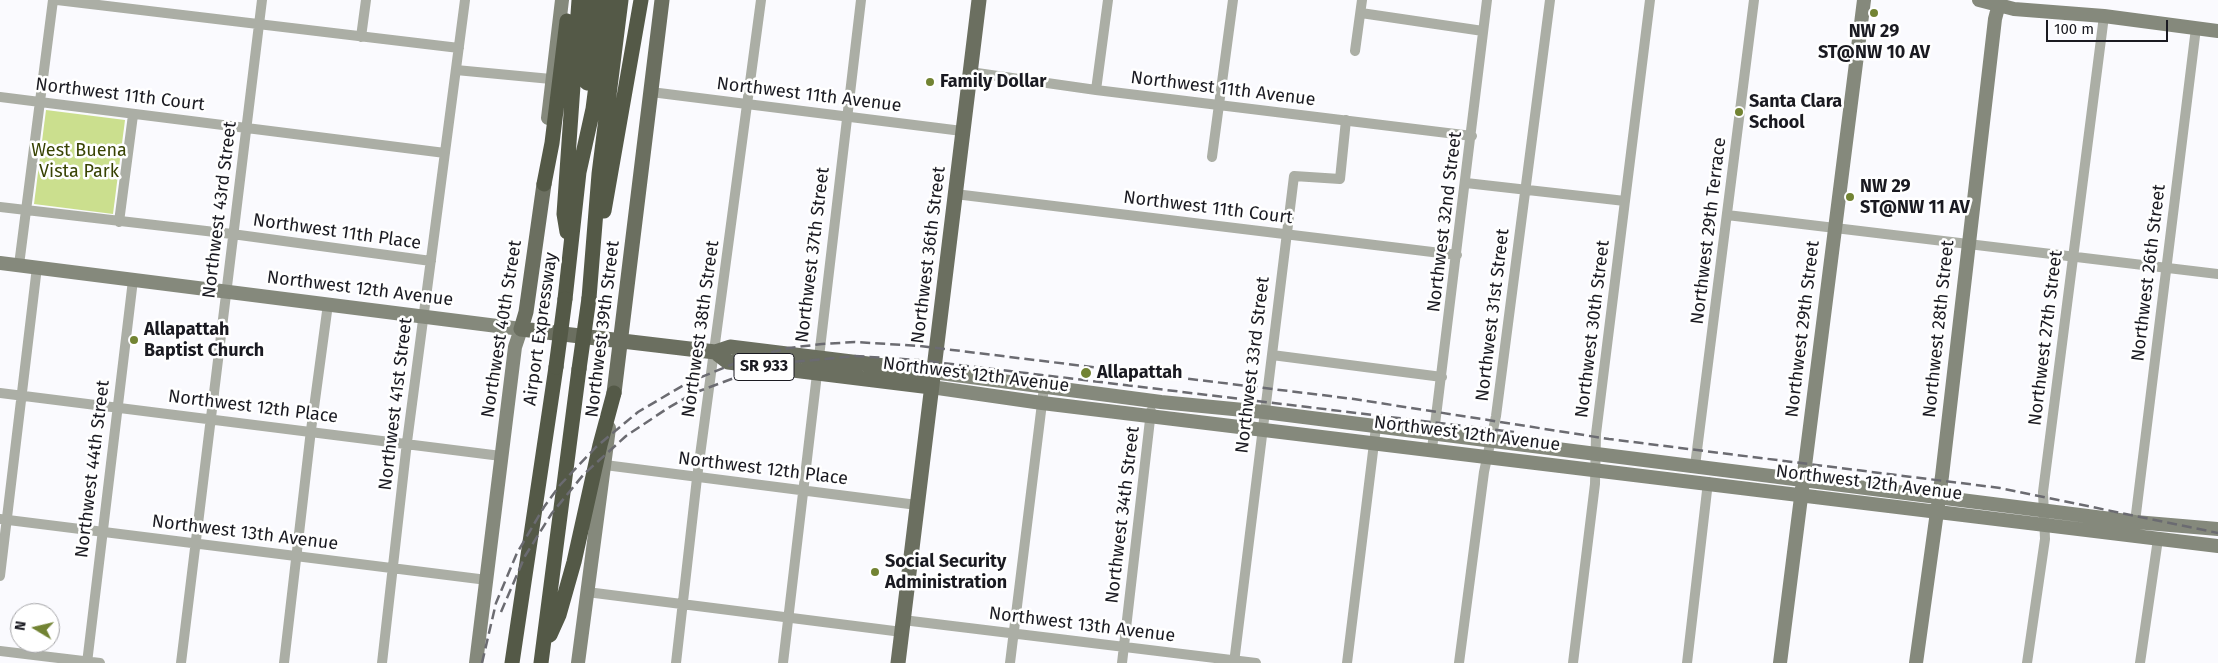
<!DOCTYPE html>
<style>
body{margin:0}
#map{position:relative;width:2218px;height:663px;overflow:hidden;background:#fafafe;font-family:"Fira Sans",sans-serif}
canvas{display:block}
.north{position:absolute;left:10px;top:603px;width:50px;height:50px;box-sizing:border-box;background:#fff;border:1px solid #a3a3a6;border-radius:50%;rotate:279deg;font-size:14px;font-weight:700;line-height:20px;text-align:center;color:#1a1a21}
.north::after{content:'';display:block;margin:auto;width:18px;height:22px;background:#728333;clip-path:polygon(50% 0,100% 100%,50% 72%,0 100%)}
.scale{position:absolute;left:2046px;top:20px;width:122px;height:22px;box-sizing:border-box;border:2px solid #1a1a21;border-top:0;padding-left:6px;font-size:15px;line-height:18px;white-space:nowrap;color:#1a1a21;-webkit-text-stroke:4px #fff;paint-order:stroke}
</style>
<div id="map">
<canvas width="2218" height="663"></canvas>
<div class="north">N</div>
<div class="scale">100 m</div>
</div>
<script>
const ctx = document.querySelector('canvas').getContext('2d');
ctx.lineJoin = 'round';
function paint(path, color) { ctx.fillStyle = color; ctx.fill(path, 'evenodd'); }
const toPath = rows => new Path2D(rows.map(r => 'M' + r).join(''));
function trace(path, color, width, dash) { ctx.strokeStyle = color; ctx.lineWidth = width; ctx.lineCap = dash ? 'butt' : 'round'; ctx.setLineDash(dash || []); ctx.stroke(path); }
function label(font, color, halo, rows, align = 'center') {
  ctx.font = font + ' "Fira Sans",sans-serif'; ctx.lineWidth = 5; ctx.setLineDash([]); ctx.textBaseline = 'middle'; ctx.strokeStyle = halo; ctx.fillStyle = color; for (const [text, x, y, turn = 0] of rows) {
    ctx.save(); ctx.translate(x, y); ctx.rotate((+turn || 0) * Math.PI / 180); ctx.textAlign = isNaN(turn) ? turn : align; if (halo) ctx.strokeText(text, 0, 0); ctx.fillText(text, 0, 0); ctx.restore();
  }
}
paint(toPath([
 [46,110,125,120,113,214,34,204]
]), '#cbdf8e');
trace(toPath([
 [57,0,459,48],
 [1361,13,1483,31],
 [361,37,366,0],
 [1355,51,1362,0],
 [456,70,551,79],
 [970,72,1096,90,1472,136],
 [1096,90,1108,0],
 [651,92,962,131],
 [0,97,445,153],
 [1212,157,1233,0],
 [1466,183,1625,201],
 [955,194,1457,255],
 [0,207,232,234,431,261],
 [1727,215,2218,274],
 [119,222,133,115],
 [19,265,53,0],
 [1272,355,1442,377],
 [0,393,501,456],
 [1432,449,1487,0],
 [605,465,917,505],
 [1695,466,1754,0],
 [0,519,487,580],
 [2135,522,2196,28],
 [0,576,37,267],
 [587,592,902,632],
 [903,620,1256,663],
 [0,651,100,663],
 [87,663,133,280],
 [181,663,262,0],
 [284,663,311,430,328,304],
 [382,663,407,442,465,0],
 [676,663,697,478,761,0],
 [783,663,861,0],
 [1010,663,1044,387],
 [1122,663,1151,411],
 [1234,663,1294,176,1340,179,1346,120],
 [1347,663,1376,427],
 [1459,663,1484,472,1496,416,1550,0],
 [1573,663,1595,484,1596,434,1650,0],
 [1687,663,1708,482],
 [2027,663,2045,539,2043,492,2104,16],
 [2140,663,2158,539]
]), '#abaea5', 10);
trace(toPath([
 [1979,0,2014,9,2104,16,2218,31],
 [548,118,562,0],
 [0,263,521,329,515,347,476,663],
 [933,372,1161,402,1264,412,2135,522,2218,529],
 [931,387,1042,403,2218,546],
 [578,663,609,428],
 [1780,663,1864,0],
 [1916,663,1942,476,1995,19,2000,0]
]), '#85897c', 14);
trace(toPath([
 [544,184,526,312,521,329,715,352,730,347,933,372],
 [715,352,728,362,931,387],
 [614,393,662,0],
 [898,663,979,0]
]), '#6b6f60', 15);
trace(toPath([
 [587,83,594,0],
 [544,184,552,143,567,21],
 [604,211,641,0],
 [567,232,564,214,579,0],
 [589,298,599,174,621,0],
 [565,299,579,172,593,109,607,0],
 [550,635,559,615,574,562,600,445,614,393],
 [512,663,556,367],
 [541,663,579,369]
]), '#545947', 15);
trace(toPath([
 [501,612,525,556,552,513,584,474,626,436,668,408,694,393,753,371,793,362,855,356,918,360,1514,432],
 [482,663,496,603,517,553,544,507,560,485,596,447,638,412,689,382,748,358,789,348,822,344,855,342,920,346,1354,399,1609,439,2000,488,2218,533]
]), '#6b6b71', 2.5, [10, 5]);
trace(toPath([
 [556,367,565,299],
 [579,369,589,298]
]), '#545947', 15);
for (const [x, y, r, color] of [
 [1874,13,5,"#728333"],
 [930,82,5,"#728333"],
 [1739,112,5,"#728333"],
 [1850,197,5,"#728333"],
 [134,340,5,"#728333"],
 [1086,373,6,"#728333"],
 [875,572,5,"#728333"]
]) { const dot = new Path2D(); dot.arc(x, y, r, 0, 2 * Math.PI); ctx.fillStyle = color; ctx.fill(dot); trace(dot, '#fff', 2); }
for (const [x, y, w] of [
 [764,367,60]
]) { const box = new Path2D(); box.roundRect(x - w / 2, y - 13.5, w, 27, 4); ctx.fillStyle = '#fff'; ctx.fill(box); trace(box, '#1a1a21', 1); }
label('bold 16px', '#1a1a21', null, [
 ["SR 933",764,367]
]);
label('bold 18px', '#1a1a21', '#fff', [
 ["NW 29",1874,32,"center"],
 ["ST@NW 10 AV",1874,53,"center"],
 ["Family Dollar",940,82],
 ["Santa Clara",1749,102],
 ["School",1749,123],
 ["NW 29",1860,187],
 ["ST@NW 11 AV",1860,208],
 ["Allapattah",144,330],
 ["Baptist Church",144,351],
 ["Allapattah",1097,373],
 ["Social Security",885,562],
 ["Administration",885,583]
], 'left');
label('18px', '#1a1a21', '#fff', [
 ["Northwest 11th Avenue",1223,89,7],
 ["Northwest 11th Court",120,95,7],
 ["Northwest 11th Avenue",809,95,7],
 ["Northwest 11th Court",1208,208,7],
 ["Northwest 43rd Street",220,210,-83],
 ["Northwest 32nd Street",1445,222,-83],
 ["Northwest 29th Terrace",1709,231,-83],
 ["Northwest 11th Place",337,232,8],
 ["Northwest 37th Street",813,255,-83],
 ["Northwest 36th Street",929,255,-83],
 ["Northwest 26th Street",2149,273,-83],
 ["Northwest 12th Avenue",360,289,7],
 ["Northwest 31st Street",1493,315,-83],
 ["Northwest 40th Street",502,329,-81],
 ["Airport Expressway",541,329,-82],
 ["Northwest 39th Street",603,329,-83],
 ["Northwest 38th Street",701,329,-82],
 ["Northwest 30th Street",1593,329,-83],
 ["Northwest 29th Street",1803,329,-83],
 ["Northwest 28th Street",1939,329,-84],
 ["Northwest 27th Street",2046,338,-83],
 ["Northwest 33rd Street",1253,365,-83],
 ["Northwest 12th Avenue",976,375,7],
 ["Northwest 41st Street",396,404,-83],
 ["Northwest 12th Place",253,407,7],
 ["Northwest 12th Avenue",1467,434,7],
 ["Northwest 44th Street",93,469,-83],
 ["Northwest 12th Place",763,469,7],
 ["Northwest 12th Avenue",1869,483,7],
 ["Northwest 34th Street",1123,515,-83],
 ["Northwest 13th Avenue",245,533,7],
 ["Northwest 13th Avenue",1082,625,7]
]);
label('18px', '#384303', '#fff', [
 ["West Buena",79,151],
 ["Vista Park",79,172]
]);
</script>
